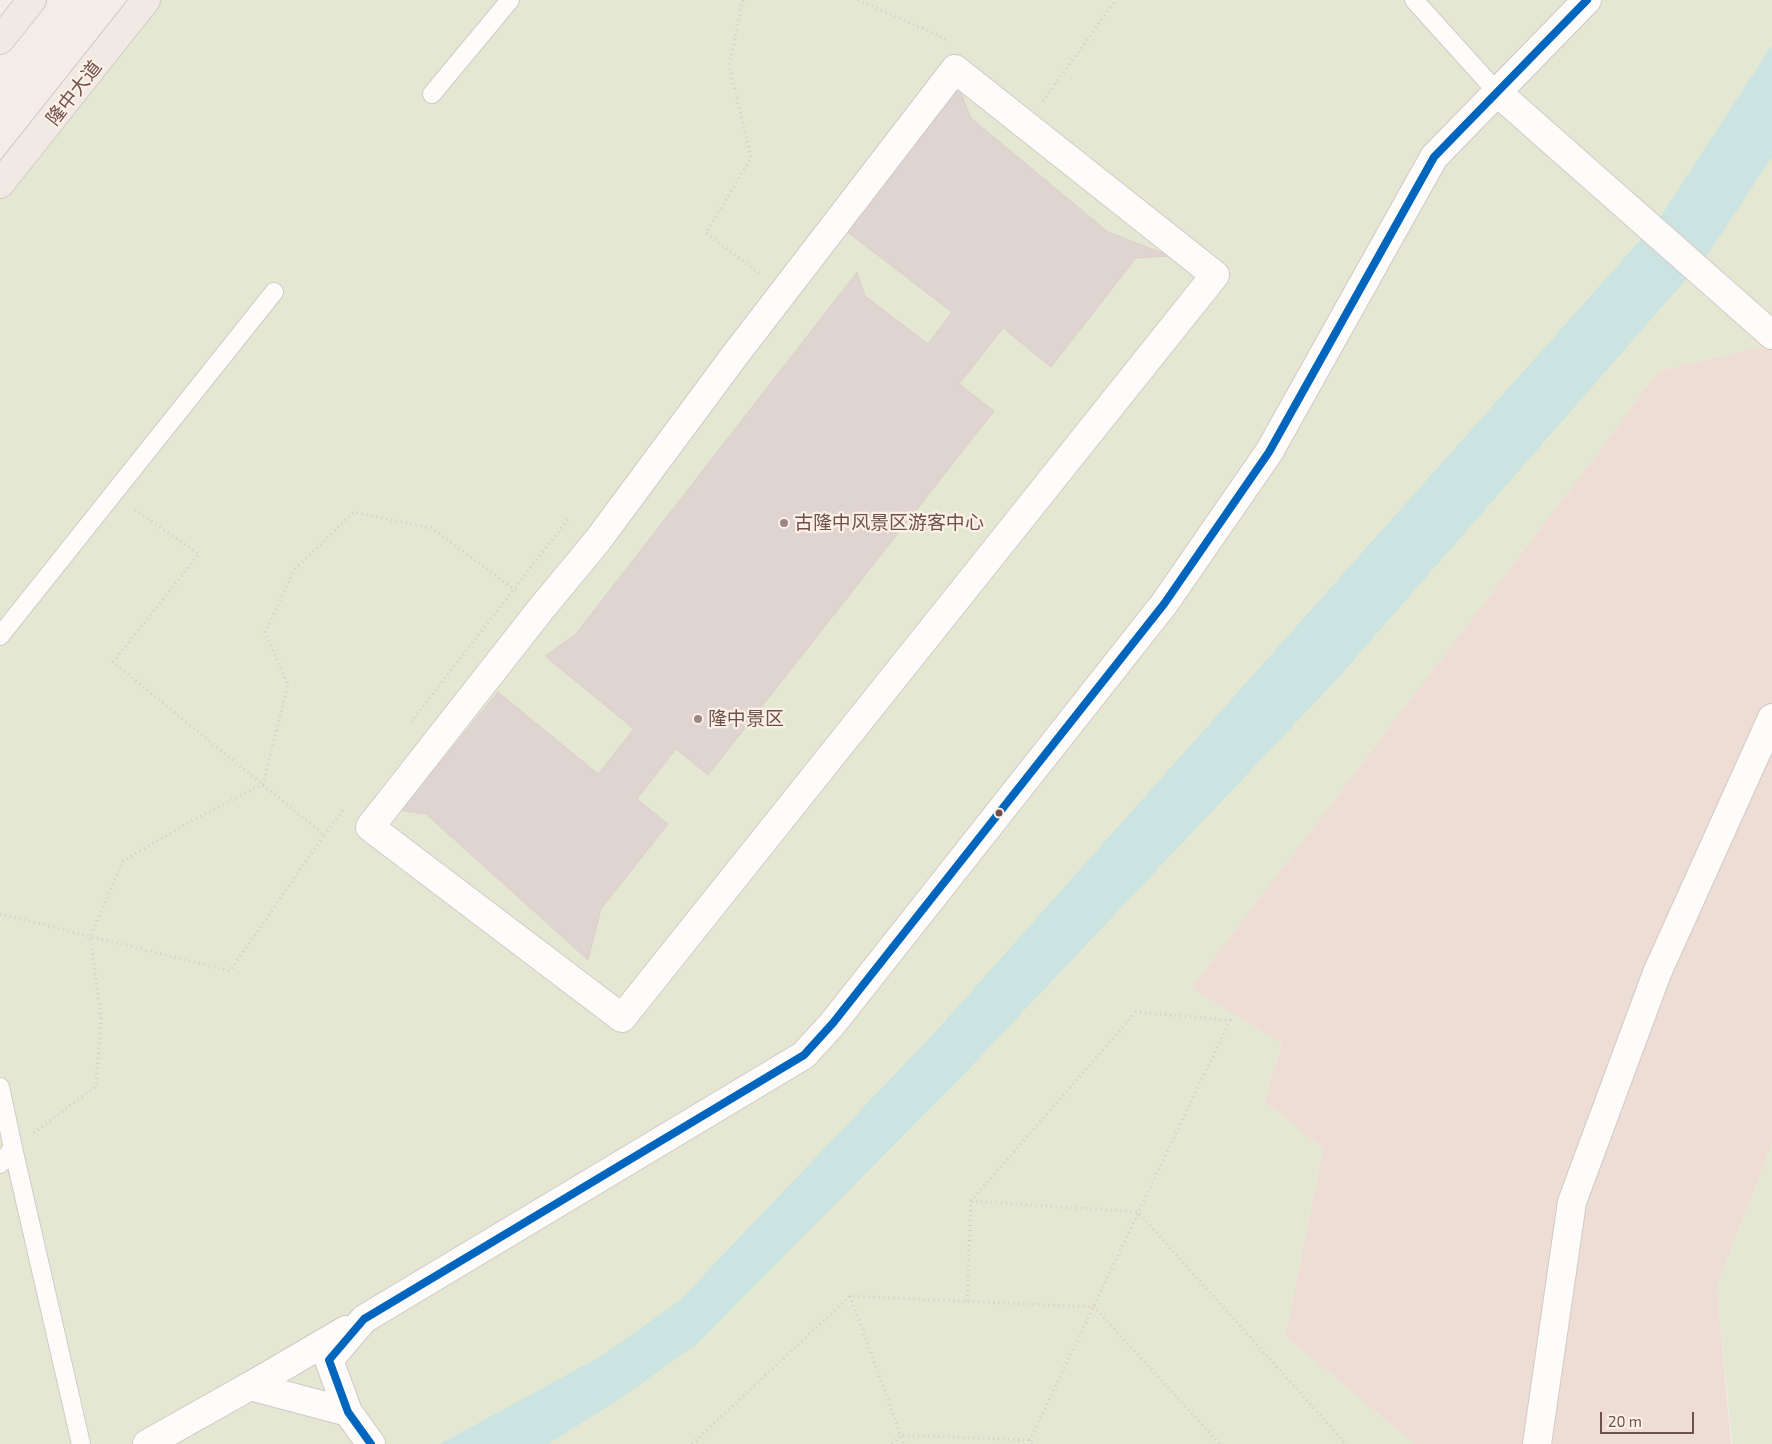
<!DOCTYPE html>
<meta charset="utf-8">
<style>
body{margin:0}
#map{position:relative;width:1772px;height:1444px;overflow:hidden;background:#f4ece7;font-family:"Exo 2",sans-serif}
canvas{display:block}
.scale{position:absolute;left:1600px;top:1412px;width:94px;height:22px;box-sizing:border-box;border:2px solid #6e514b;border-top:0;padding-left:6px;font-size:15px;line-height:18px;white-space:nowrap;color:#6e514b;-webkit-text-stroke:4px #fdf0e7;paint-order:stroke}
</style>
<div id="map">
<canvas width="1772" height="1444"></canvas>
<div class="scale">20 m</div>
</div>
<script>
const ctx = document.querySelector('canvas').getContext('2d');
ctx.lineJoin = 'round';
function paint(path, color) { ctx.fillStyle = color; ctx.fill(path, 'evenodd'); }
const toPath = rows => new Path2D(rows.map(r => 'M' + r).join(''));
function trace(path, color, width, dash) { ctx.strokeStyle = color; ctx.lineWidth = width; ctx.lineCap = dash ? 'butt' : 'round'; ctx.setLineDash(dash || []); ctx.stroke(path); }
function label(font, color, halo, rows, align = 'center') {
  ctx.font = font + ' "Exo 2","Noto Sans SC",sans-serif'; ctx.lineWidth = 4.5; ctx.setLineDash([]); ctx.textBaseline = 'middle'; ctx.strokeStyle = halo; ctx.fillStyle = color; for (const [text, x, y, turn = 0] of rows) {
    ctx.save(); ctx.translate(x, y); ctx.rotate((+turn || 0) * Math.PI / 180); ctx.textAlign = isNaN(turn) ? turn : align; if (halo) ctx.strokeText(text, 0, 0); ctx.fillText(text, 0, 0); ctx.restore();
  }
}
paint(toPath([
 [1772,344,1772,1144,1717,1286,1731,1444,1414,1444,1285,1336,1323,1149,1264,1101,1282,1044,1191,988,1600,450,1658,371]
]), '#edddd5');
paint(toPath([
 [142,0,1772,0,1772,344,1658,371,1600,450,1191,988,1282,1044,1264,1101,1323,1149,1285,1336,1414,1444,0,1444,0,178],
 [1772,1144,1772,1444,1732,1444,1717,1286]
]), '#e4e8d3');
paint(toPath([
 [1772,45,1772,157,1708,254,1338,678,967,1071,698,1343,624,1396,548,1444,440,1444,603,1355,679,1301,937,1030,1659,219]
]), '#cbe4e1');
const building = toPath([
 [955,78,971,118,1108,232,1170,256,1136,258,1051,367,1003,328,959,384,994,411,708,775,676,749,637,799,668,824,601,909,588,960,426,814,389,809,425,781,498,692,598,774,634,729,545,656,575,635,857,272,865,296,928,344,952,312,842,228,955,78]
]);
paint(building, '#e0d4d0');
trace(building, '#dccfca', 1);
const lane = toPath([
 [1414,0,1497,92],
 [432,94,510,0],
 [0,636,274,292],
 [0,1087,13,1148,0,1164],
 [13,1148,81,1444]
]);
const street = toPath([
 [955,69,1215,275,622,1018,370,827,541,609,598,540,735,355,955,69],
 [1497,92,1772,335],
 [1537,1444,1572,1202,1657,973,1772,718]
]);
const secondary = toPath([
 [250,1386,346,1330],
 [147,1444,250,1386,348,1412],
 [371,1444,348,1412,329,1360,364,1319,804,1055,833,1023,1164,604,1269,452,1434,157,1587,0]
]);
const primary = toPath([
 [0,40,32,0],
 [0,184,146,0]
]);
trace(lane, '#d2cac6', 20);
trace(street, '#d2cac6', 30);
trace(secondary, '#d2c8c4', 30);
trace(primary, '#d3c8c5', 30);
trace(toPath([
 [743,0,729,66,751,158,706,233,760,274],
 [858,0,940,36,948,41],
 [1043,101,1116,0],
 [411,722,569,518],
 [324,835,343,810],
 [0,914,230,971,324,835,113,662,199,554,132,508],
 [34,1133,96,1086,101,1016,90,937,123,861,193,820,263,784,288,685,265,632,295,569,354,512,431,528,518,592],
 [971,1201,1136,1012,1230,1020,1028,1444],
 [850,1296,904,1444],
 [967,1301,971,1201,1138,1212,1346,1444],
 [692,1444,850,1296,1094,1307,1220,1444],
 [892,1444,901,1435,1030,1440,1033,1444]
]), '#d5ccc9', 3, [1, 4]);
trace(lane, '#fdfcfb', 18);
trace(street, '#fdfcfb', 28);
trace(secondary, '#fdfcfb', 28);
trace(primary, '#f0e9e4', 28);
trace(toPath([
 [371,1444,348,1412,329,1360,364,1319,804,1055,833,1023,1164,604,1269,452,1434,157,1587,0]
]), '#0065bd', 8);
for (const [x, y, r, color] of [
 [784,523,5,"#9d8782"],
 [698,719,5,"#9d8782"],
 [999,813,4.5,"#6e514b"]
]) { const dot = new Path2D(); dot.arc(x, y, r, 0, 2 * Math.PI); ctx.fillStyle = color; ctx.fill(dot); trace(dot, '#fdf0e7', 2); }
label('19px', '#6e514b', '#fdf0e7', [
 ["隆中大道",74,93,-52]
]);
label('19px', '#6e514b', '#fdf0e7', [
 ["古隆中风景区游客中心",794,523],
 ["隆中景区",708,719]
], 'left');
</script>
